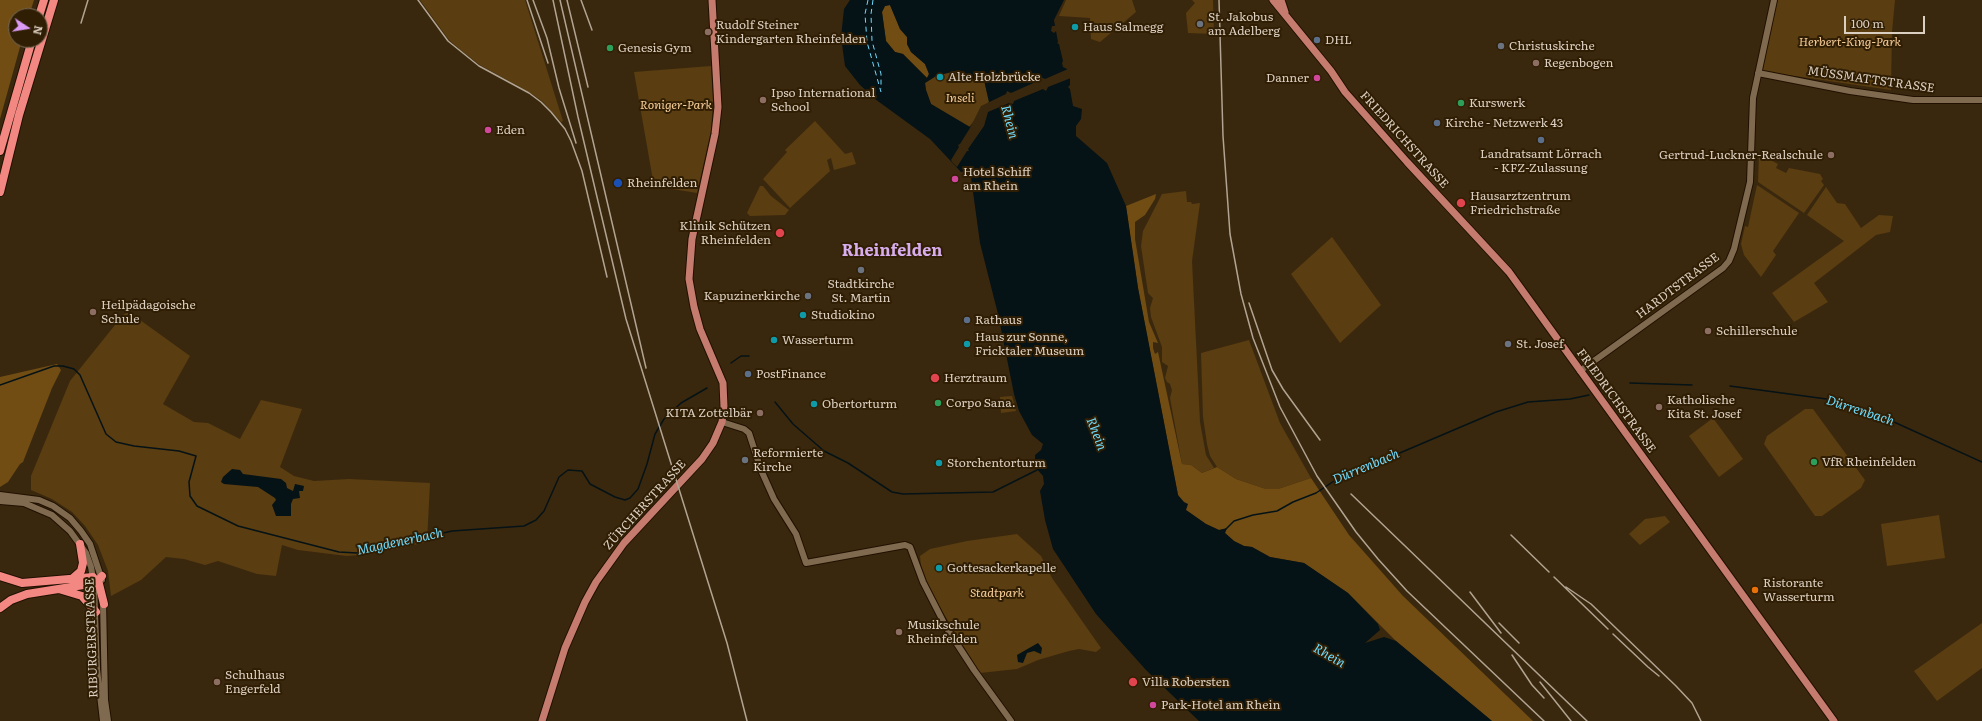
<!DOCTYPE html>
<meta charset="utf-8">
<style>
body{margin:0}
#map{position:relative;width:1982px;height:721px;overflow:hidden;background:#3a280e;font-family:Literata,serif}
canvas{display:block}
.north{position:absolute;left:8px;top:8px;width:40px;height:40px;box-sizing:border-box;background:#301e04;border:1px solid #746550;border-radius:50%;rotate:102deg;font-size:11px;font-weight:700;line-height:16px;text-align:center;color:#dbcfc1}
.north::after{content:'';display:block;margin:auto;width:14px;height:18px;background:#da9af6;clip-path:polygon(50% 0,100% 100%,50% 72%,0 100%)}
.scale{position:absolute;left:1844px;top:16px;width:81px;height:18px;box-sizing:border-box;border:2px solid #dbcfc1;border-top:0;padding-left:5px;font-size:12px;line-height:14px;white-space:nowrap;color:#dbcfc1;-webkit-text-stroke:3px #301e04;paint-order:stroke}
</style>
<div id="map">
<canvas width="1982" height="721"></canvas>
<div class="north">N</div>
<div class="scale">100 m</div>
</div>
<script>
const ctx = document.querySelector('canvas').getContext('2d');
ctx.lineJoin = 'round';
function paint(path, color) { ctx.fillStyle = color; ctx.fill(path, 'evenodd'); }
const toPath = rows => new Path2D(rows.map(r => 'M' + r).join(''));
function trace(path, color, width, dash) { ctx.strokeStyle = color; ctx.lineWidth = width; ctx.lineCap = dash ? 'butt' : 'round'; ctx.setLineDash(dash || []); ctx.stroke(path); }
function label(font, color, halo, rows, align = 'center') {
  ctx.font = font + ' Literata,serif'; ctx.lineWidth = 4; ctx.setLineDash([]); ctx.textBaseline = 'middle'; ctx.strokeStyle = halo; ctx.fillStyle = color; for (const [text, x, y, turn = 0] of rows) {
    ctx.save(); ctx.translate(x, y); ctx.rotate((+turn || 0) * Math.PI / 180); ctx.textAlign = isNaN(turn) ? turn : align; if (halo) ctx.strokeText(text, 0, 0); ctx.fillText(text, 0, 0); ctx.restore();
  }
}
paint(toPath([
 [420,0,525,0,563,121,561,122,542,101,529,92,480,65,463,52,449,40],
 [1066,0,1132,0,1136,12,1100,42,1091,39,1090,18,1059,16],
 [1192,0,1213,0,1214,34,1188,33,1186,13,1195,3],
 [1777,0,1895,0,1892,32,1891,90,1760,71],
 [711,66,713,101,711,131,697,193,654,186,634,72],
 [956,71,962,77,972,80,984,80,989,102,969,127,931,104,926,90,925,83,936,76,941,73],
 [815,121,845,154,852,152,856,164,834,170,831,158,827,160,830,171,790,208,763,179,787,152,785,150],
 [1759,154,1778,164,1776,168,1786,173,1789,168,1820,174,1823,179,1821,181,1824,185,1804,213,1758,182],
 [1757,185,1799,213,1773,251,1776,255,1761,277,1744,255,1741,244,1745,226,1748,227],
 [760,186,763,186,771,196,789,210,785,215,750,216,747,213],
 [1826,187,1837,203,1845,204,1861,228,1879,215,1893,216,1890,232,1876,235,1814,283,1828,302,1794,322,1772,293,1844,241,1807,215],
 [1186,191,1187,202,1191,202,1192,204,1200,203,1192,261,1200,422,1206,455,1214,468,1202,473,1191,465,1182,464,1170,398,1172,390,1170,384,1167,382,1165,378,1168,366,1162,362,1162,347,1151,317,1150,308,1153,298,1148,293,1141,246,1143,231,1162,194],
 [1332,237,1381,305,1340,343,1291,274],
 [129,312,190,356,163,404,194,422,208,423,240,439,261,400,302,409,280,467,294,476,314,481,349,479,430,483,427,542,371,554,347,556,298,550,282,545,276,576,257,574,218,561,205,565,184,559,166,557,141,580,111,596,108,571,98,545,85,526,72,512,52,499,31,490,31,476,70,381,123,315],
 [1249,340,1280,423,1311,478,1278,489,1266,489,1236,479,1217,467,1210,456,1207,444,1203,417,1201,353],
 [1012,396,1016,411,1001,413,1000,397],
 [1805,409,1813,409,1865,480,1861,488,1822,516,1815,516,1764,444,1767,436],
 [1713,418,1743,459,1719,477,1689,436],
 [1939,515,1945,558,1887,566,1881,524],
 [1665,516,1670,522,1640,545,1629,534,1645,519],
 [1017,534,1041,556,1052,578,1101,648,1096,652,1079,649,1069,651,1038,660,1017,669,980,673,926,585,921,566,920,556,930,549,967,541],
 [1982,623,1982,668,1937,701,1914,671]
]), '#5a3d11');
paint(toPath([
 [0,0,34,0,29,16,16,16,16,40,22,40,0,119],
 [890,5,900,29,907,37,907,44,911,52,925,64,929,74,927,78,903,54,895,52,886,41,882,12,885,6],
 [1156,194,1155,199,1145,215,1135,222,1135,239,1149,322,1158,343,1153,342,1153,348,1155,354,1158,352,1182,464,1191,465,1202,473,1217,467,1236,479,1266,489,1278,489,1311,478,1349,535,1403,596,1533,721,1492,721,1396,641,1348,593,1304,563,1270,557,1252,547,1244,546,1234,541,1225,533,1226,529,1219,530,1206,524,1186,510,1178,495,1138,288,1126,206],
 [57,364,61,370,52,388,23,462,20,464,8,482,0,487,0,377]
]), '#714d14');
paint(toPath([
 [850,0,1064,0,1054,20,1055,26,1052,26,1051,31,1054,33,1056,31,1058,42,1057,43,1059,44,1063,61,1062,63,1063,67,1067,69,1070,79,1070,85,1068,87,1070,89,1073,106,1082,109,1081,119,1076,126,1076,136,1107,163,1126,206,1138,288,1178,495,1184,502,1188,504,1186,510,1206,524,1219,530,1227,528,1225,533,1234,541,1244,546,1252,547,1270,557,1304,563,1348,593,1378,624,1380,630,1365,643,1384,637,1396,641,1492,721,1199,721,1146,670,1096,614,1053,549,1045,520,1040,491,1044,484,1043,476,1035,467,1035,455,1041,450,1043,444,1032,435,1019,411,1014,394,998,314,980,243,970,170,961,172,930,139,875,99,860,85,845,66,841,37,844,9],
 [890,5,900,29,907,37,907,44,911,52,925,64,929,74,927,78,903,54,895,52,886,41,882,12,885,6],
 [956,71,968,79,984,80,989,102,970,127,931,104,926,90,925,83,936,76],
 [232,469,240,470,243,474,281,479,286,483,287,488,293,491,295,484,304,486,303,491,299,491,300,498,293,499,291,504,291,516,276,516,272,505,276,500,275,498,258,487,224,484,221,482,223,477],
 [1038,643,1042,648,1041,654,1034,651,1027,653,1023,663,1018,662,1017,655]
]), '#051216');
paint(toPath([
 [1068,69,1071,78,1048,87,1046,91,1043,89,1014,101,1013,104,1009,103,988,112,984,126,968,149,969,151,967,151,957,167,952,162,951,160,959,147,958,145,960,144,970,128,981,106,1006,94,1007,91,1011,93,1040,80,1041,77,1045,79]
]), '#3a280e');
trace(toPath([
 [731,363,741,356,749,356],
 [1630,383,1692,385],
 [0,385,54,366,63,366,74,369,80,375,106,434,116,442,134,446,179,451,196,456,189,482,190,496,197,506,238,526,339,552,357,553,452,531,524,526,536,520,544,511,559,477,568,470,582,471,590,484,615,497,625,500,630,498,638,489,647,464,655,434,664,419,681,403,707,388],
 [1730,386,1834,400,1883,417,1982,462],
 [775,402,793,424,824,451,848,463,892,492,903,494,993,492,1037,470],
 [1226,529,1234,521,1253,515,1277,511,1293,502,1316,493,1334,481,1496,412,1528,402,1570,399,1589,395]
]), '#051216', 1.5);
trace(toPath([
 [868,0,865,14,867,42,881,92],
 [873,0,871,14,872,41,881,74,881,89]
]), '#6fdbfc', 1, [5, 4]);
const secondary = toPath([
 [1758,73,1850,91,1913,100,1982,100],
 [1580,371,1723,268,1729,261,1734,249,1750,182,1753,98,1774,0],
 [722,422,744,429,749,433,761,470,774,499,796,534,806,563,905,545,910,547,923,582,946,627,974,670,1011,721],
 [0,495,39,500,53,506,70,518,81,531,90,544,102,580],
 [0,501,24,503,52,515,70,531,86,553,91,567,94,584,97,669,103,721],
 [103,601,105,700,108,721]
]);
const primary = toPath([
 [1273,0,1331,71,1345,92,1407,162,1509,272,1834,721],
 [1281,0,1285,12],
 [542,721,565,648,585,602,596,582,624,543,702,459,713,443,722,422,724,407,723,383,700,329,694,307,689,279,692,239,715,134,718,107,712,0]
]);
const highway = toPath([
 [39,16,44,0],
 [0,151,32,40],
 [0,192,19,115,54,0],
 [0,576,22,583,93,577,99,584,104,604],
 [73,578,81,571,83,563,80,544],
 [62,590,82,596,96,612],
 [0,608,11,600,27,594,96,583,102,576]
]);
trace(secondary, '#211000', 8);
trace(primary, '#211000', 9);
trace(highway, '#211000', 10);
trace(secondary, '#7f6a4f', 6);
trace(primary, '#c57b6e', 7);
trace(highway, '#f38782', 8);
trace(toPath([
 [418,0,448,41,479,66,529,93,541,102,551,112,565,129,571,141,582,171,607,277],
 [527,0,548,63],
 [533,0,547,38,559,88,576,143],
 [553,0,578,117,626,319,727,643,747,721],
 [560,0,646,368],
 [567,0,588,87],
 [581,0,592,30],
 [1219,0,1223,136,1230,234,1241,294,1253,338,1280,407,1317,476,1356,532,1378,559,1407,591,1544,721],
 [81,23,88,0],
 [1249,303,1272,370,1283,389,1320,440],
 [1351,494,1587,721],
 [1511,535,1549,572],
 [1554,577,1608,629],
 [1566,587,1591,604,1676,686,1692,703,1701,721],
 [1470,592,1501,633],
 [1499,623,1519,643],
 [1613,634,1648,667,1659,676],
 [1512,655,1532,685,1544,698],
 [1540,682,1571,721]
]), '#b1a492', 1.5);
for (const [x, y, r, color] of [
 [1200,24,4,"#6b7280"],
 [1075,27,4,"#0f9aa8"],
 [708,32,4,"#8d6e63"],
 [1317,40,4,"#5c6f8a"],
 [1501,46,4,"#6b7280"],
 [610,48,4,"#2e9e5b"],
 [1536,63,4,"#8d6e63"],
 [940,77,4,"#0f9aa8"],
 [1317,78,4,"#d1479c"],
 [763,100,4,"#8d6e63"],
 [1461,103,4,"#2e9e5b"],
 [1437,123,4,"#5c6f8a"],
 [488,130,4,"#d1479c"],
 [1541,140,4,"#5c6f8a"],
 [1831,155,4,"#8d6e63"],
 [955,179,4,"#d1479c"],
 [618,183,5,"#1a4fb4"],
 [1461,203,5,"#e0444e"],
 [780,233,5,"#e0444e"],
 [861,270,4,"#6b7280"],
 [808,296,4,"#6b7280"],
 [93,312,4,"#8d6e63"],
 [803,315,4,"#0f9aa8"],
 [967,320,4,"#5c6f8a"],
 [1708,331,4,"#8d6e63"],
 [774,340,4,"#0f9aa8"],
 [967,344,4,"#0f9aa8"],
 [1508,344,4,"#6b7280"],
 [748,374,4,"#5c6f8a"],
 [935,378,5,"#e0444e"],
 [938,403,4,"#2e9e5b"],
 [814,404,4,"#0f9aa8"],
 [1659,407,4,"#8d6e63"],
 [760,413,4,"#8d6e63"],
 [745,460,4,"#6b7280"],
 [1814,462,4,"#2e9e5b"],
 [939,463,4,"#0f9aa8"],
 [939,568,4,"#0f9aa8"],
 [1755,590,4,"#e8710a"],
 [899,632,4,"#8d6e63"],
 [217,682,4,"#8d6e63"],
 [1133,682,5,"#e0444e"],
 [1153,705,4,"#d1479c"]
]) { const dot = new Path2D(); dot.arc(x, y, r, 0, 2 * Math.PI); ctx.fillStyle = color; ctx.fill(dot); trace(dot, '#301e04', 1.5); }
label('12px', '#dbcfc1', '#301e04', [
 ["St. Jakobus",1208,17],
 ["am Adelberg",1208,31],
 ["Rudolf Steiner",716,25],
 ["Kindergarten Rheinfelden",716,39],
 ["Haus Salmegg",1083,27],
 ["DHL",1325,40],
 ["Christuskirche",1509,46],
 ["Genesis Gym",618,48],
 ["Regenbogen",1544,63],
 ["Alte Holzbrücke",948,77],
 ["Danner",1309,78,"right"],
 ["Ipso International",771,93],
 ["School",771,107],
 ["Kurswerk",1469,103],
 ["Kirche - Netzwerk 43",1445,123],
 ["Eden",496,130],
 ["Landratsamt Lörrach",1541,154,"center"],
 ["- KFZ-Zulassung",1541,168,"center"],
 ["Gertrud-Luckner-Realschule",1823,155,"right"],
 ["Hotel Schiff",963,172],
 ["am Rhein",963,186],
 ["Rheinfelden",627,183],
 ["Hausarztzentrum",1470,196],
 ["Friedrichstraße",1470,210],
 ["Klinik Schützen",771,226,"right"],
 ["Rheinfelden",771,240,"right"],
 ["Stadtkirche",861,284,"center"],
 ["St. Martin",861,298,"center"],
 ["Kapuzinerkirche",800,296,"right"],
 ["Heilpädagoische",101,305],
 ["Schule",101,319],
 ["Studiokino",811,315],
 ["Rathaus",975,320],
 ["Schillerschule",1716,331],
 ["Haus zur Sonne,",975,337],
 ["Fricktaler Museum",975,351],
 ["Wasserturm",782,340],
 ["St. Josef",1516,344],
 ["PostFinance",756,374],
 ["Herztraum",944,378],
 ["Katholische",1667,400],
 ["Kita St. Josef",1667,414],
 ["Corpo Sana.",946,403],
 ["Obertorturm",822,404],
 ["KITA Zottelbär",752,413,"right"],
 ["Reformierte",753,453],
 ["Kirche",753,467],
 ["VfR Rheinfelden",1822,462],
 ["Storchentorturm",947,463],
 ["Gottesackerkapelle",947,568],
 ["Ristorante",1763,583],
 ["Wasserturm",1763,597],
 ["Musikschule",907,625],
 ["Rheinfelden",907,639],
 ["Schulhaus",225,675],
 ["Engerfeld",225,689],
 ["Villa Robersten",1142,682],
 ["Park-Hotel am Rhein",1161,705]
], 'left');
label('italic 12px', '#f6cd98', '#301e04', [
 ["Herbert-King-Park",1850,42],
 ["Inseli",960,98],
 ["Roniger-Park",676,105],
 ["Stadtpark",997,593]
]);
label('12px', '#dbcfc1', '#301e04', [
 ["MÜSSMATTSTRASSE",1871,80,8],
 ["FRIEDRICHSTRASSE",1404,140,48],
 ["HARDTSTRASSE",1678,286,-37],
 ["FRIEDRICHSTRASSE",1616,401,54],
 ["ZÜRCHERSTRASSE",645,505,-48],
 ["RIBURGERSTRASSE",92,638,-92]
]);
label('italic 13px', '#6fdbfc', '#301e04', [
 ["Rhein",1009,122,75],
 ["Dürrenbach",1860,411,18],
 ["Rhein",1096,434,69],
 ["Dürrenbach",1366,467,-23],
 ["Magdenerbach",400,542,-12],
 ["Rhein",1329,656,30]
]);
label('bold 16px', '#d8aded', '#301e04', [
 ["Rheinfelden",892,251]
]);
</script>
